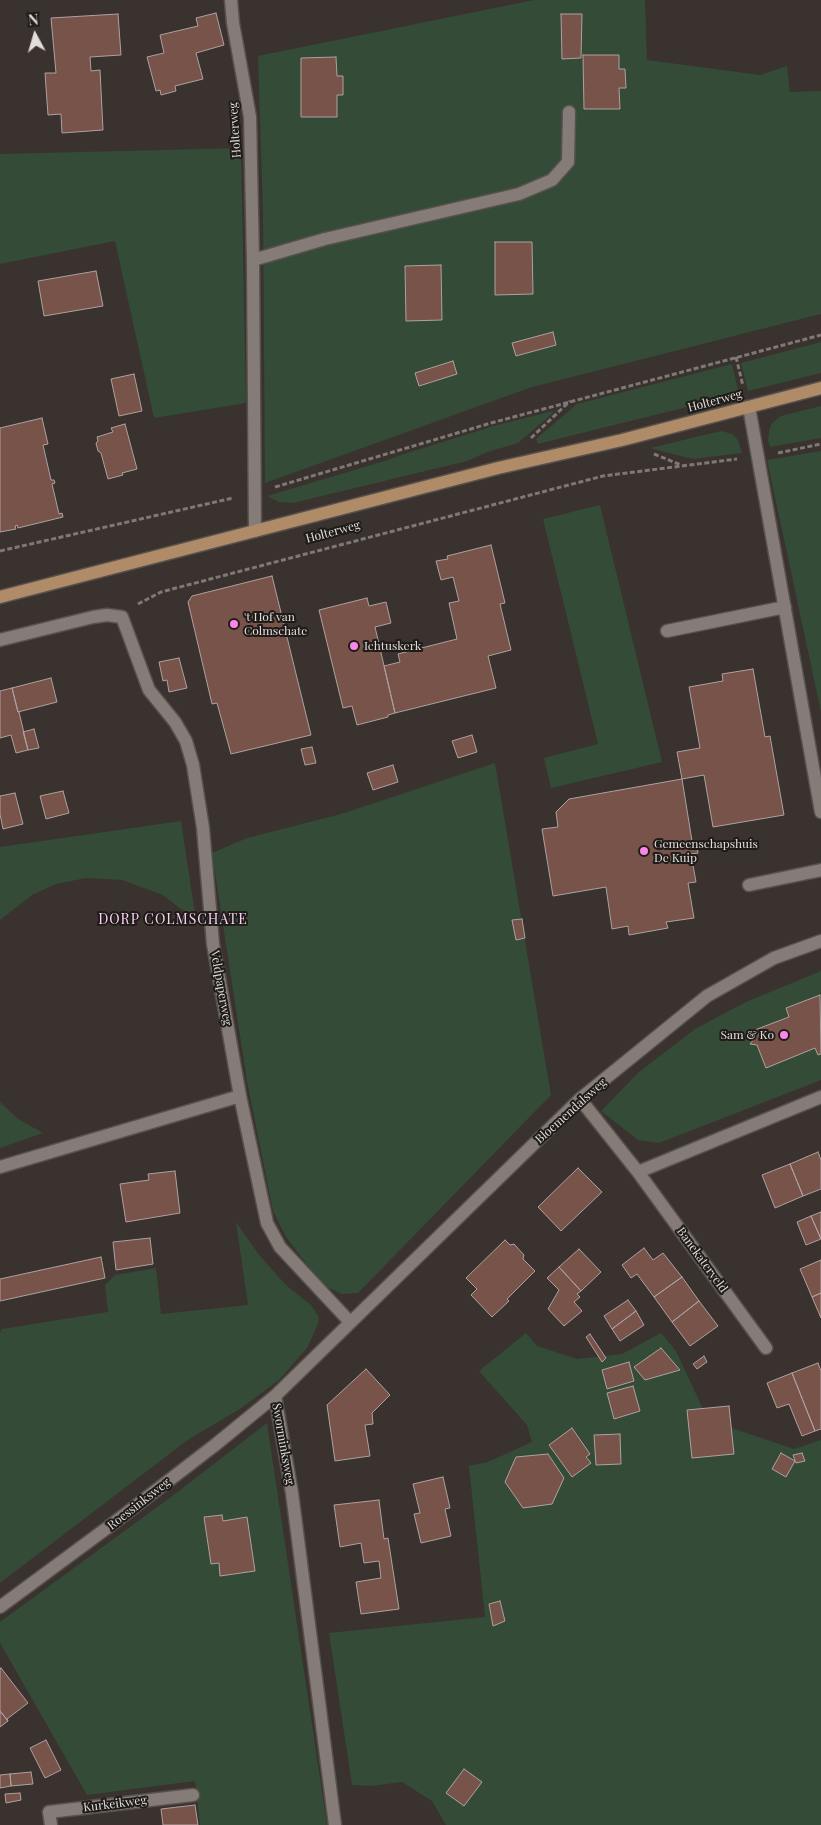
<!DOCTYPE html>
<style>
body{margin:0}
#map{position:relative;width:821px;height:1825px;overflow:hidden;background:#3a322e;font-family:"Playfair Display",serif}
canvas{display:block}
.north{position:absolute;left:10px;top:10px;width:50px;height:50px;-webkit-text-stroke:4px #1e1b19;paint-order:stroke;rotate:354deg;font-size:14px;font-weight:700;line-height:20px;text-align:center;color:#e2dddb}
.north::after{content:'';display:block;margin:auto;width:18px;height:22px;background:#e2dddb;clip-path:polygon(50% 0,100% 100%,50% 72%,0 100%)}
</style>
<div id="map">
<canvas width="821" height="1825"></canvas>
<div class="north">N</div>
</div>
<script>
const ctx = document.querySelector('canvas').getContext('2d');
ctx.lineJoin = 'round';
function paint(path, color) { ctx.fillStyle = color; ctx.fill(path, 'evenodd'); }
const toPath = rows => new Path2D(rows.map(r => 'M' + r).join(''));
function trace(path, color, width, dash) { ctx.strokeStyle = color; ctx.lineWidth = width; ctx.lineCap = dash ? 'butt' : 'round'; ctx.setLineDash(dash || []); ctx.stroke(path); }
function label(font, color, halo, rows, align = 'center') {
  ctx.font = font + ' "Playfair Display",serif'; ctx.lineWidth = 4; ctx.setLineDash([]); ctx.textBaseline = 'middle'; ctx.strokeStyle = halo; ctx.fillStyle = color; for (const [text, x, y, turn = 0] of rows) {
    ctx.save(); ctx.translate(x, y); ctx.rotate((+turn || 0) * Math.PI / 180); ctx.textAlign = isNaN(turn) ? turn : align; if (halo) ctx.strokeText(text, 0, 0); ctx.fillText(text, 0, 0); ctx.restore();
  }
}
paint(toPath([
 [534,0,645,0,647,60,760,75,787,66,790,92,821,91,821,314,532,387,265,483,263,215,258,56],
 [241,148,246,403,154,418,115,241,0,264,0,154],
 [821,342,821,373,748,391,741,363],
 [732,364,739,394,538,444,536,439,577,404],
 [821,406,821,438,770,447,768,441,769,431,772,423,781,416],
 [553,411,552,414,518,443,487,452,467,461,293,503,279,502,267,496,388,460,398,456,497,425],
 [721,431,732,434,738,440,742,453,693,459,650,448],
 [821,451,821,712,767,460],
 [600,505,662,762,551,788,544,758,598,744,543,519],
 [495,763,551,1095,358,1293,342,1294,325,1286,308,1266,286,1237,273,1211,247,1081,212,853,247,838,341,814],
 [181,821,196,921,163,895,122,880,86,878,56,884,32,895,0,920,0,847],
 [821,971,821,1080,659,1143,638,1140,601,1111,639,1072,695,1029,746,1002],
 [0,1102,18,1119,43,1133,0,1148],
 [236,1222,259,1255,287,1286,311,1305,319,1317,318,1324,307,1348,279,1380,240,1409,189,1439,0,1583,0,1333,2,1329,108,1312,105,1285,115,1275,156,1268,161,1314,248,1305],
 [526,1333,537,1346,577,1359,622,1354,661,1333,676,1351,708,1420,794,1449,821,1440,821,1825,446,1825,432,1801,402,1782,371,1786,352,1785,329,1633,485,1617,469,1466,488,1462,532,1442,527,1425,479,1371],
 [267,1423,327,1825,200,1825,195,1781,87,1795,0,1643,0,1622,171,1497]
]), '#344b37');
const building = toPath([
 [216,13,224,45,196,53,203,79,175,86,176,91,161,95,160,90,156,91,147,57,164,53,160,35,198,26,196,18,216,13],
 [118,14,121,55,90,57,91,71,100,70,103,130,62,133,61,114,48,115,45,73,56,73,51,18,118,14],
 [561,14,582,14,581,58,562,59,561,14],
 [583,55,619,55,619,69,625,69,626,88,619,88,620,109,584,109,583,55],
 [336,57,337,76,343,76,343,95,337,95,337,117,301,117,301,58,336,57],
 [495,242,532,242,533,294,495,295,495,242],
 [441,265,442,320,406,321,405,266,441,265],
 [96,271,103,306,44,316,38,281,96,271],
 [553,332,556,345,516,356,512,343,553,332],
 [453,361,457,374,419,386,415,373,453,361],
 [134,374,142,411,119,416,111,379,134,374],
 [42,418,48,444,43,445,51,480,54,480,55,483,52,484,59,514,62,513,63,517,18,528,17,525,15,526,16,529,0,532,0,428,42,418],
 [125,424,137,469,122,473,123,475,108,479,101,453,98,451,96,443,98,441,97,437,113,432,111,428,125,424],
 [491,545,505,603,500,604,511,650,488,656,496,688,395,713,384,666,400,662,398,654,457,639,449,603,459,601,453,577,441,580,436,561,448,559,447,556,491,545],
 [272,576,311,735,231,754,217,703,212,704,188,602,192,596,272,576],
 [367,598,369,606,386,602,391,623,375,627,395,713,388,715,388,717,357,725,352,706,343,708,319,610,367,598],
 [179,658,187,688,169,692,167,680,163,681,159,662,179,658],
 [753,669,765,737,770,736,784,815,713,827,704,775,682,779,677,752,700,748,689,687,723,681,722,674,753,669],
 [51,678,57,702,18,712,12,688,51,678],
 [12,688,18,712,19,712,28,750,16,753,11,735,0,738,0,691,12,688],
 [34,729,39,748,28,750,23,732,34,729],
 [472,735,477,752,458,758,452,741,472,735],
 [312,747,316,763,305,765,301,749,312,747],
 [393,765,398,782,373,790,367,773,393,765],
 [682,779,692,841,689,841,690,845,697,845,698,853,691,854,696,882,688,883,694,918,666,922,668,928,629,935,628,926,612,929,606,887,553,896,542,829,558,827,556,812,569,799,682,779],
 [63,791,69,813,46,819,40,796,63,791],
 [15,793,23,824,3,829,0,814,0,796,15,793],
 [522,919,525,938,516,940,512,920,522,919],
 [820,995,821,1054,818,1055,815,1048,766,1068,757,1045,750,1044,754,1039,752,1031,789,1017,786,1008,820,995],
 [818,1152,821,1160,821,1189,803,1196,790,1164,818,1152],
 [790,1164,803,1196,775,1208,762,1175,790,1164],
 [578,1168,602,1192,561,1231,538,1207,578,1168],
 [175,1171,180,1213,126,1222,120,1184,149,1180,148,1174,175,1171],
 [821,1212,821,1239,811,1216,821,1212],
 [811,1216,821,1239,806,1245,797,1222,811,1216],
 [150,1238,153,1264,116,1270,113,1242,150,1238],
 [505,1240,510,1245,514,1244,524,1255,523,1259,535,1271,507,1299,509,1301,492,1317,471,1295,477,1289,466,1278,505,1240],
 [644,1248,653,1260,663,1253,682,1277,654,1297,637,1274,631,1278,622,1265,644,1248],
 [579,1249,601,1272,581,1291,559,1267,579,1249],
 [101,1257,105,1278,0,1301,0,1279,101,1257],
 [821,1260,821,1293,812,1297,800,1269,821,1260],
 [559,1267,581,1291,577,1294,580,1297,574,1302,582,1311,564,1326,548,1309,559,1290,547,1278,559,1267],
 [682,1277,699,1301,672,1322,654,1297,682,1277],
 [821,1293,821,1318,812,1297,821,1293],
 [628,1300,636,1311,612,1329,604,1316,628,1300],
 [699,1301,718,1326,690,1346,672,1322,699,1301],
 [636,1311,644,1325,620,1341,612,1329,636,1311],
 [590,1334,606,1358,602,1362,586,1337,590,1334],
 [661,1348,680,1370,645,1380,634,1367,661,1348],
 [704,1356,707,1362,697,1369,693,1364,704,1356],
 [629,1362,634,1381,607,1389,602,1370,629,1362],
 [818,1363,821,1371,821,1429,815,1431,792,1373,818,1363],
 [366,1369,390,1395,372,1413,373,1424,365,1425,370,1456,335,1461,327,1405,366,1369],
 [792,1373,815,1431,802,1436,789,1404,777,1408,767,1383,792,1373],
 [633,1386,640,1411,614,1419,607,1393,633,1386],
 [729,1406,734,1454,692,1458,687,1410,729,1406],
 [572,1428,590,1454,586,1457,591,1463,572,1477,549,1445,572,1428],
 [620,1434,621,1464,596,1465,594,1435,620,1434],
 [781,1453,795,1461,786,1477,772,1469,781,1453],
 [802,1453,805,1461,796,1463,793,1455,802,1453],
 [548,1454,564,1478,552,1504,523,1508,505,1482,516,1457,548,1454],
 [443,1477,450,1508,445,1509,451,1536,421,1543,414,1514,420,1513,413,1484,443,1477],
 [379,1500,384,1539,388,1538,399,1609,361,1614,356,1582,381,1578,379,1561,364,1563,361,1543,340,1547,334,1505,379,1500],
 [222,1515,223,1521,247,1517,255,1571,220,1576,219,1563,211,1564,204,1517,222,1515],
 [500,1601,505,1621,493,1626,489,1604,500,1601],
 [1,1668,28,1703,7,1719,8,1721,0,1711,0,1669,1,1668],
 [0,1711,8,1721,0,1727,0,1711],
 [46,1740,61,1770,45,1778,30,1748,46,1740],
 [464,1769,482,1782,464,1806,446,1793,464,1769],
 [31,1772,33,1784,11,1786,10,1774,31,1772],
 [10,1774,11,1786,0,1788,0,1775,10,1774],
 [20,1793,21,1800,6,1803,5,1794,20,1793],
 [195,1805,198,1825,163,1825,161,1809,195,1805]
]);
paint(building, '#78534a');
trace(building, '#ada2a0', 1);
const service = toPath([
 [231,0,233,23,250,117,253,260,255,531],
 [253,260,325,239,519,194,552,180,568,162,569,112],
 [749,407,821,812],
 [667,631,785,607],
 [749,885,821,870]
]);
const minor = toPath([
 [0,640,93,617,107,615,122,617,149,690,175,722,186,741,193,765,203,828,213,944,240,1096,267,1223,280,1247,350,1322],
 [580,1099,638,1172,766,1348],
 [0,1167,240,1096],
 [638,1172,821,1097],
 [275,1396,292,1493,335,1825],
 [0,1607,111,1525,215,1445,275,1396,580,1099,707,996,774,958,821,941],
 [51,1825,49,1812,193,1795]
]);
const primary = toPath([
 [0,597,498,468,622,440,821,388]
]);
trace(service, '#57514d', 15);
trace(minor, '#57514d', 15);
trace(primary, '#57514d', 15);
trace(toPath([
 [736,357,743,386],
 [531,438,570,401],
 [778,453,821,444],
 [654,454,681,465],
 [275,487,491,423,821,335],
 [0,551,233,498],
 [138,604,161,592,603,476,737,459]
]), '#7f7875', 3, [5, 2.5]);
trace(service, '#857c77', 12);
trace(minor, '#857c77', 12);
trace(primary, '#b08b67', 12);
for (const [x, y, r, color] of [
 [234,624,5,"#fa87e7"],
 [354,646,5,"#fa87e7"],
 [644,851,5,"#fa87e7"],
 [784,1035,5,"#fa87e7"]
]) { const dot = new Path2D(); dot.arc(x, y, r, 0, 2 * Math.PI); ctx.fillStyle = color; ctx.fill(dot); trace(dot, '#1e1b19', 2); }
label('12px', '#e2dddb', '#1e1b19', [
 ["Holterweg",235,130,-94],
 ["Holterweg",715,401,-15],
 ["Holterweg",333,532,-15],
 ["Veldpaperweg",221,988,80],
 ["Bloemendalsweg",571,1111,-42],
 ["Banekaterveld",702,1260,54],
 ["Sworminksweg",283,1444,80],
 ["Roessinksweg",139,1504,-38],
 ["Kurkeikweg",115,1804,-7]
]);
label('12px', '#e2dddb', '#1e1b19', [
 ["'t Hof van",244,617],
 ["Colmschate",244,631],
 ["Ichtuskerk",364,646],
 ["Gemeenschapshuis",654,844],
 ["De Kuip",654,858],
 ["Sam & Ko",774,1035,"right"]
], 'left');
ctx.letterSpacing = '1px';
label('14px', '#fad2f1', '#1e1b19', [
 ["DORP COLMSCHATE",173,920]
]);
ctx.letterSpacing = '0px';
</script>
